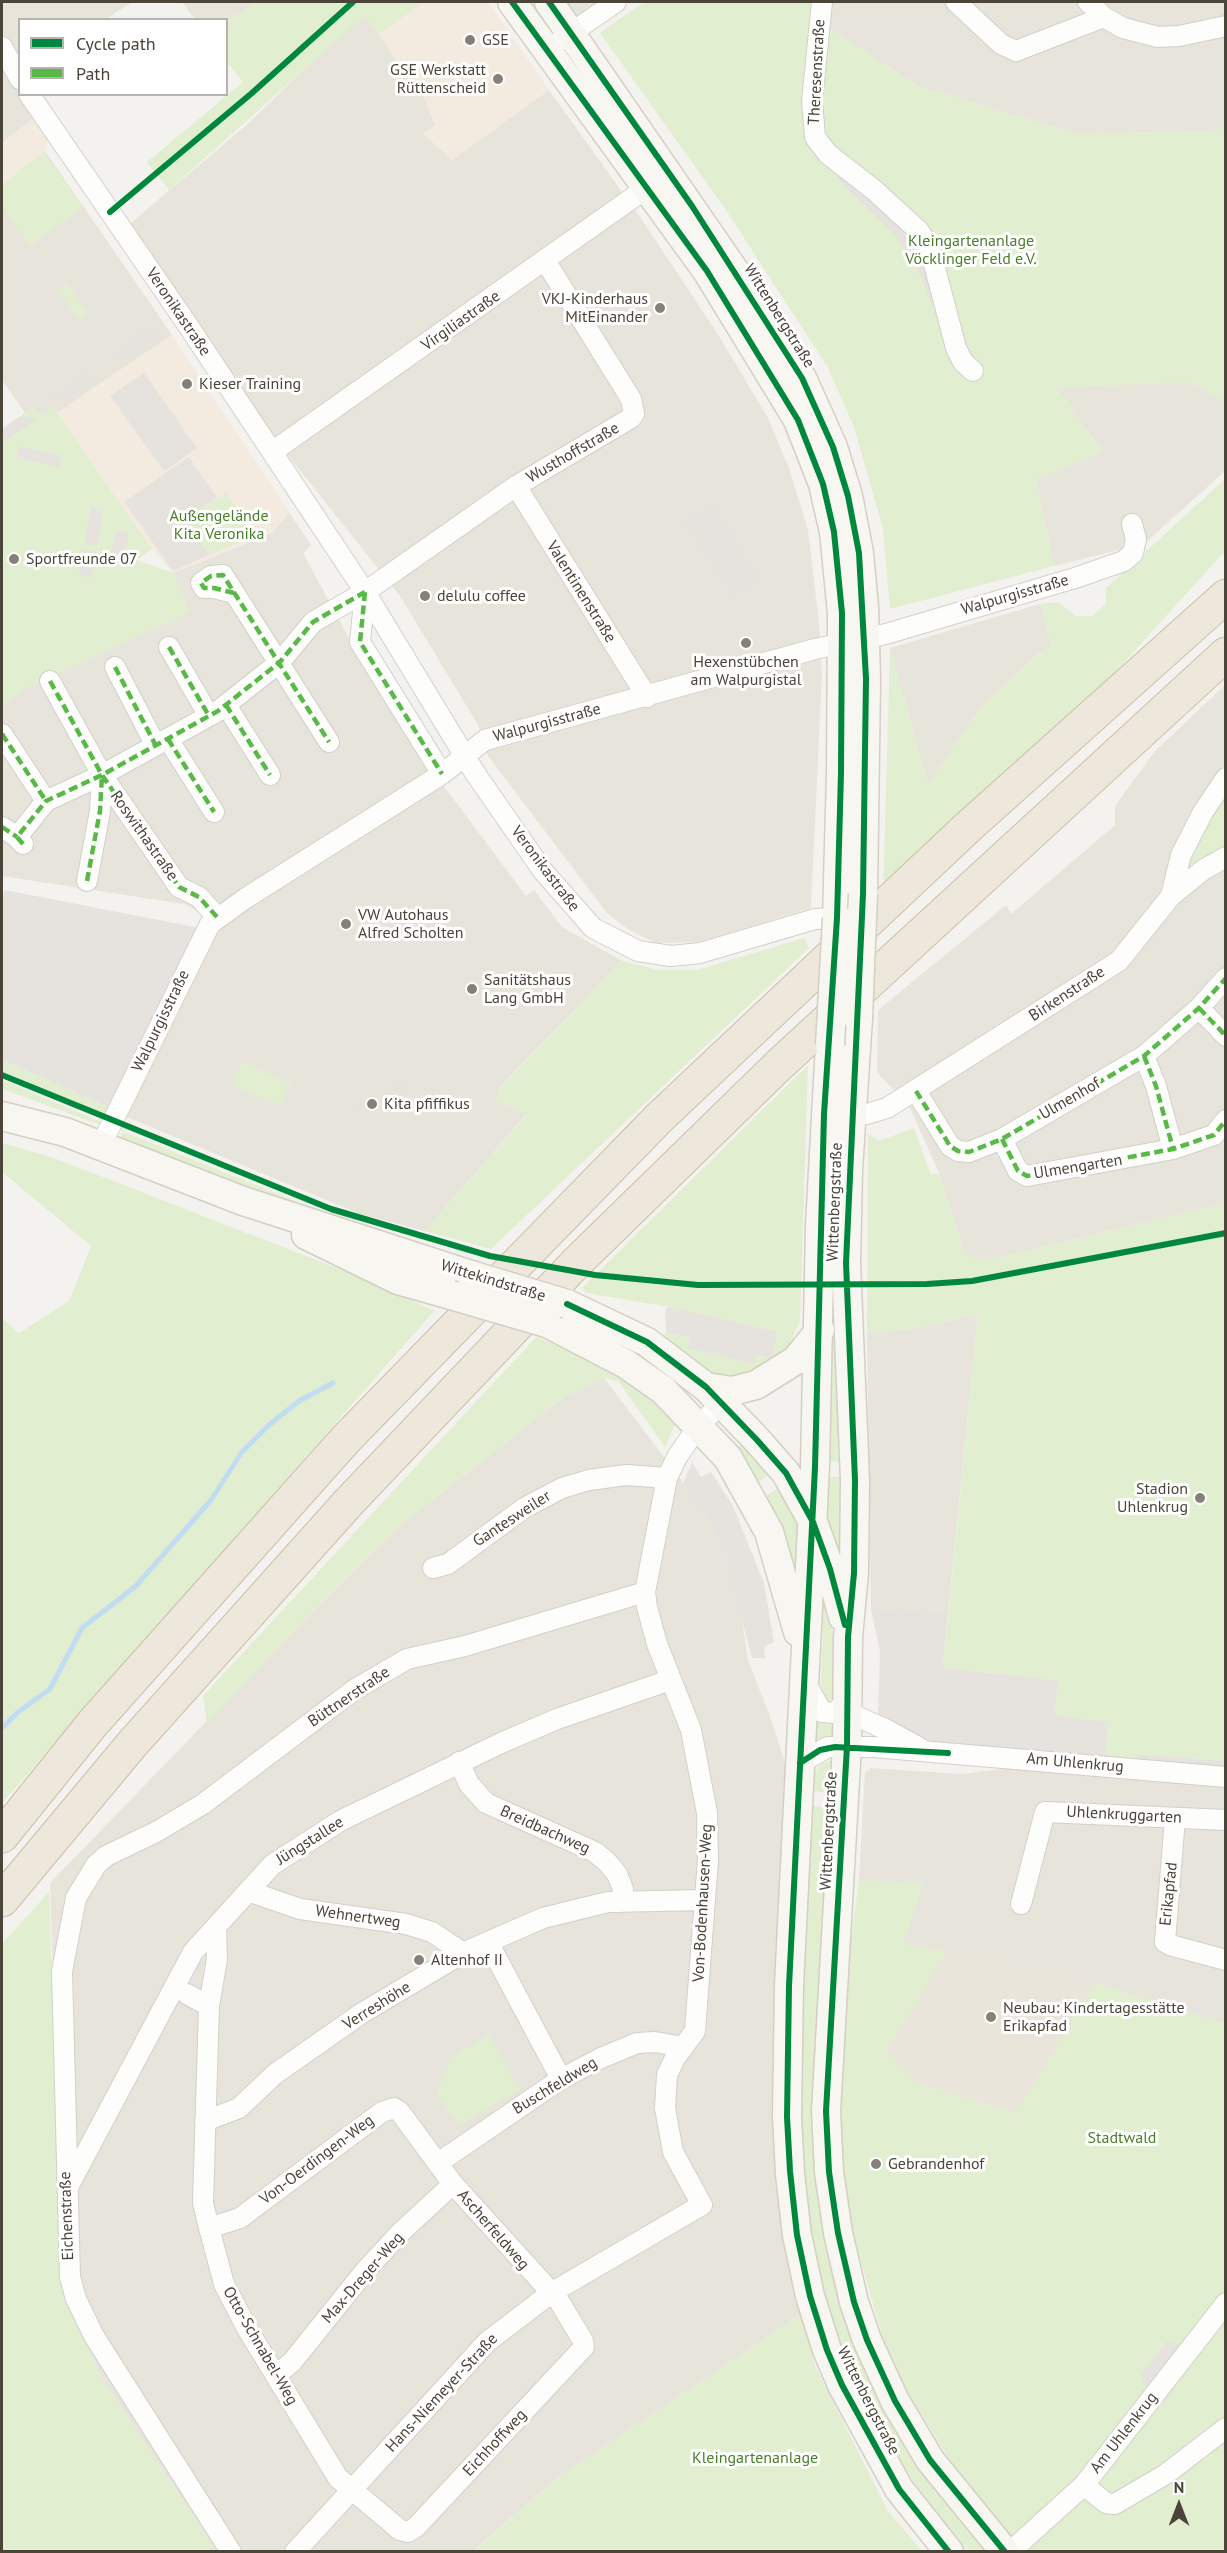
<!DOCTYPE html>
<meta charset="utf-8">
<style>
body{margin:0}
#map{position:relative;width:1227px;height:2553px;overflow:hidden;background:#f4f2ee;font-family:"PT Sans",sans-serif}
canvas{display:block}
.frame{position:absolute;inset:0;border:3px solid #4b4439;pointer-events:none}
.legend{position:absolute;left:18px;top:18px;width:210px;height:78px;box-sizing:border-box;background:#fff;border:2px solid #b7b4b0;margin:0;padding:8px 10px;list-style:none;font-size:18px;color:#4b4439}
.legend li{display:flex;align-items:center;gap:12px;height:30px}
.legend b{width:30px;border:2px solid #b7b4b0}
.north{position:absolute;left:1149px;top:2475px;width:60px;height:60px;-webkit-text-stroke:4px #fff;paint-order:stroke;rotate:0deg;font-size:16px;font-weight:700;line-height:24px;text-align:center;color:#4b4439}
.north::after{content:'';display:block;margin:auto;width:21px;height:27px;background:#4b4439;clip-path:polygon(50% 0,100% 100%,50% 72%,0 100%)}
</style>
<div id="map">
<canvas width="1227" height="2553"></canvas>
<div class="frame"></div>
<ul class="legend">
<li><b style="height:8px;background:#00873e"></b>Cycle path</li>
<li><b style="height:8px;background:#58b947"></b>Path</li>
</ul>
<div class="north">N</div>
</div>
<script>
const ctx = document.querySelector('canvas').getContext('2d');
ctx.lineJoin = 'round';
function paint(path, color) { ctx.fillStyle = color; ctx.fill(path, 'evenodd'); }
const toPath = rows => new Path2D(rows.map(r => 'M' + r).join(''));
function trace(path, color, width, dash) { ctx.strokeStyle = color; ctx.lineWidth = width; ctx.lineCap = dash ? 'butt' : 'round'; ctx.setLineDash(dash || []); ctx.stroke(path); }
function label(font, color, halo, rows, align = 'center') {
  ctx.font = font + ' "PT Sans",sans-serif'; ctx.lineWidth = 6; ctx.setLineDash([]); ctx.textBaseline = 'middle'; ctx.strokeStyle = halo; ctx.fillStyle = color; for (const [text, x, y, turn = 0] of rows) {
    ctx.save(); ctx.translate(x, y); ctx.rotate((+turn || 0) * Math.PI / 180); ctx.textAlign = isNaN(turn) ? turn : align; if (halo) ctx.strokeText(text, 0, 0); ctx.fillText(text, 0, 0); ctx.restore();
  }
}
paint(toPath([
 [2,2,132,2,106,19,20,20,20,94,39,114,2,143],
 [182,2,258,2,227,21,195,19],
 [564,2,611,2,579,23],
 [825,2,1225,2,1225,128,1213,131,1076,134,918,86,824,25],
 [365,15,424,98,436,126,423,133,452,160,549,90,640,217,719,336,768,418,789,468,808,530,819,623,822,674,811,908,698,942,656,943,629,930,607,913,488,756,478,725,400,596,223,374,126,227,250,122,333,41],
 [45,151,172,335,57,413,53,408,41,416,33,407,25,413,2,380,2,185],
 [1189,382,1225,400,1225,471,1144,544,1054,566,1036,479,1103,451,1078,419,1068,401,1053,387],
 [289,512,311,545,303,553,350,640,432,770,206,915,184,904,2,876,2,706,27,687,189,612,173,573,273,532],
 [1040,604,1052,645,1038,654,981,707,928,784,890,648],
 [1225,685,1225,763,1199,804,1175,854,1210,877,1225,868,1225,1203,984,1261,965,1255,939,1173,910,1108,877,1072,878,1010,1006,905,1011,914,1115,825,1115,806,1155,751],
 [443,785,526,896,534,890,562,927,622,961,500,1087,495,1099,527,1114,425,1231,360,1214,122,1115,206,948,223,927,320,859],
 [978,1314,948,1612,871,1609,867,1333,917,1328],
 [604,1378,686,1486,707,1518,725,1557,739,1600,748,1660,772,1722,783,1756,792,1804,802,2313,556,2479,473,2551,217,2551,102,2379,63,2280,50,1883,321,1603,403,1523,564,1397],
 [1049,1763,1225,1778,1225,2024,1095,1983,1015,2114,859,1880,865,1772,871,1768,961,1774]
]), '#e7e4dc');
paint(toPath([
 [425,2,488,2,549,90,452,160,423,133,436,125,424,98,378,34],
 [39,114,50,132,45,151,2,185,2,143],
 [172,335,289,512,273,531,173,573,152,549,57,413]
]), '#f3ebdf');
paint(toPath([
 [5,890,200,928,109,1107,2,1060,2,899]
]), '#e6e2de');
paint(toPath([
 [947,1952,1095,1983,1015,2114,916,2083,886,2051]
]), '#eae5da');
paint(toPath([
 [258,2,425,2,378,34,364,16,169,190,147,162,243,82,227,62,227,21],
 [644,2,825,2,824,25,918,86,1076,134,1213,131,1225,128,1225,400,1189,382,1054,388,1068,401,1078,419,1103,451,1036,479,1054,566,890,609,883,529,854,427,827,366,724,207,600,33],
 [43,152,83,207,30,246,2,206,2,185],
 [67,283,88,314,79,320,58,289],
 [33,407,41,416,53,407,57,413,152,549,137,560,173,573,190,612,27,687,2,706,2,429],
 [1225,479,1225,551,1070,722,883,899,890,648,928,783,981,707,1038,654,1052,645,1040,604,1059,602,1075,616,1092,616,1106,604,1106,588],
 [226,493,256,536,209,555,185,519],
 [1225,793,1225,847,1198,864,1189,864,1189,855],
 [804,938,809,948,491,1249,425,1231,527,1115,494,1099,500,1088,622,961,659,970,697,970],
 [2,1060,109,1107,105,1114,94,1111,2,1071],
 [242,1062,291,1083,281,1106,232,1085],
 [808,1065,800,1321,793,1336,792,1351,752,1377,713,1376,663,1336,666,1333,689,1337,687,1347,754,1364,756,1354,777,1333,669,1307,587,1293,582,1288],
 [2,1080,101,1122,98,1124,2,1089],
 [914,1128,931,1175,939,1173,965,1255,984,1261,1225,1203,1225,1761,1137,1754,1141,1765,1108,1763,1055,1716,1058,1680,943,1668,978,1314,917,1328,867,1333,868,1134,879,1141],
 [122,1131,303,1204,419,1242,420,1246,481,1261,473,1268,371,1237,129,1145,121,1137],
 [2,1143,54,1158,388,1288,434,1311,2,1803,2,1318,19,1333,69,1301,91,1246,2,1172],
 [831,1298,838,1298,843,1462,824,1461],
 [536,1337,606,1366,661,1405,676,1422,665,1447,618,1381,604,1378,564,1397,403,1523,321,1603,207,1723,203,1696],
 [746,1443,773,1472,754,1485,737,1448],
 [824,1477,844,1477,842,1563,822,1507],
 [783,1485,800,1514,799,1582,761,1499],
 [822,1570,831,1610,834,1667,835,1703,829,1704,821,1689,823,1629,820,1613],
 [811,1715,835,1726,834,1735,811,1741],
 [833,1760,836,1793,807,1791,810,1778,821,1764],
 [806,1806,835,1808,836,2263,989,2551,969,2551,931,2506,898,2458,842,2355,815,2270,796,2151],
 [859,1880,924,1883,903,1944,947,1952,886,2051,916,2083,1015,2114,1095,1983,1225,2024,1225,2551,1015,2551,991,2525,910,2396,882,2335,843,2199,833,2075],
 [49,1892,63,2280,102,2379,217,2551,2,2552,2,1944],
 [489,2034,520,2090,460,2125,436,2094,452,2057],
 [802,2313,815,2366,888,2511,922,2551,473,2552,556,2479]
]), '#e1eecf');
paint(toPath([
 [838,168,918,242,938,306,933,307,919,273,896,236,838,179],
 [145,332,161,335,123,360,110,356],
 [144,373,197,448,164,471,110,396],
 [84,374,99,377,64,401,49,399],
 [20,416,37,419,7,440,2,439,2,429],
 [19,447,62,455,59,467,16,458],
 [189,457,217,498,185,519,209,555,173,571,124,502],
 [713,505,757,579,733,595,685,521],
 [91,507,103,510,97,546,84,544],
 [116,530,129,533,122,563,110,561],
 [83,550,96,552,91,578,79,575],
 [403,1081,409,1091,392,1102,386,1092],
 [385,1093,391,1102,371,1113,356,1107,360,1098,369,1102],
 [669,1307,777,1332,772,1358,757,1354,754,1364,687,1348,689,1337,666,1333,665,1309],
 [692,1462,701,1477,711,1472,733,1506,764,1583,774,1642,764,1647,765,1658,752,1658,725,1557,706,1516,683,1484],
 [871,1609,948,1612,943,1668,1058,1680,1055,1716,1108,1722,1105,1760,953,1747,925,1741,878,1717,880,1652],
 [1136,1754,1225,1761,1225,1772,1141,1765],
 [1167,2341,1185,2344,1148,2392,1141,2375]
]), '#e6e3df');
trace(toPath([
 [2,1728,18,1712,50,1689,82,1628,136,1586,211,1500,242,1452,269,1425,299,1401,333,1383]
]), '#c0ddf1', 5);
const street = toPath([
 [822,2,812,101,815,137,828,154,874,190,919,231,930,249,956,348,963,362,973,371],
 [956,2,1001,44,1016,51,1104,17],
 [1088,2,1104,17,1123,28,1158,37,1179,36,1226,26],
 [561,40,616,2],
 [2,47,20,79],
 [29,94,187,324,365,592,475,773,543,871,593,928,638,951,671,956,700,953,815,919,837,918],
 [272,452,648,187],
 [516,486,647,697],
 [365,592,360,642,442,774],
 [234,593,214,588,204,588,201,583,211,576,223,575,329,742],
 [169,647,209,716],
 [115,667,155,744],
 [50,681,102,775,179,887,199,897,217,917],
 [226,705,270,775],
 [2,734,46,801],
 [168,739,214,812],
 [2,827,17,837],
 [23,844,17,837,46,801,102,775,218,711,280,662,313,622,365,592,516,486,631,418,634,414,631,399,546,262],
 [87,881,100,811,102,775],
 [1171,896,1203,870,1226,857],
 [1199,1008,1226,1036],
 [1144,1056,1156,1086,1173,1149],
 [916,1091,950,1146,958,1151,969,1152,1002,1139,1144,1056,1199,1008,1226,978],
 [839,1114,867,1114,887,1108,1119,961,1171,896,1181,855,1203,812,1226,778],
 [1002,1139,1018,1171,1027,1176,1173,1149,1214,1135,1226,1120],
 [101,1145,210,924,246,898,442,774,485,740,815,649,886,634,1075,578,1124,561,1133,553,1136,539,1132,524],
 [433,1568,448,1564,524,1508,562,1488,589,1480,626,1475,667,1478],
 [806,1684,822,1712,835,1713,844,1703,846,1696],
 [847,1712,885,1729,920,1748],
 [459,1762,469,1784,486,1803,595,1852,607,1862,617,1874,623,1889,621,1902],
 [800,1763,828,1747,874,1747,1226,1777],
 [1175,1818,1165,1942,1170,1945,1226,1960],
 [248,1891,300,1909,406,1924,432,1932,463,1953],
 [1021,1904,1045,1812,1226,1820],
 [488,1942,561,2079],
 [187,1994,209,2006],
 [205,2121,239,2108,275,2074,362,2013,463,1953,488,1942,543,1918,608,1902,705,1900],
 [438,2163,561,2079,601,2058,637,2043,655,2042,683,2047],
 [68,2187,193,1952,272,1865,340,1821,501,1743,557,1719,670,1680],
 [209,2228,240,2218,382,2112,394,2108,400,2112,453,2184,559,2301,583,2341,584,2347,416,2527,408,2532,400,2530,338,2478,248,2330,224,2284,209,2228,203,2203,209,2006,217,1959,216,1927],
 [276,2375,292,2362,365,2271,401,2232,453,2184],
 [1084,2485,1106,2503,1115,2504,1166,2474,1226,2428],
 [231,2552,94,2336,76,2299,70,2277,62,1971,76,1898,96,1865,106,1856,156,1832,203,1804,354,1690,407,1659,465,1646,645,1592],
 [295,2552,487,2342,551,2293,702,2205,673,2152,665,2108,667,2075,675,2058,695,2031,708,1860,707,1813,691,1730,657,1644,647,1607,645,1592,667,1478,677,1457,699,1425,722,1403],
 [1010,2552,1084,2485,1226,2303]
]);
const secondary = toPath([
 [512,2,707,271,798,420,823,484,834,532,842,613,841,773,837,918],
 [549,2,734,270,802,378,833,447,848,496,859,553,864,607,866,679,863,894],
 [858,1018,848,1170,846,1263,855,1480,854,1573,848,1637,847,1746,826,2111,829,2172,838,2233,854,2302,867,2340,895,2401,930,2460,1005,2552],
 [830,1045,820,1225,815,1467,789,1986,787,2117,790,2174,797,2235,810,2296,827,2350,842,2385,899,2489,949,2552],
 [2,1116,65,1132,243,1201,471,1275],
 [306,1235,398,1280,451,1295],
 [567,1304,647,1342,706,1387,757,1440,786,1473,813,1522,830,1569,843,1617],
 [547,1323,626,1364,663,1390,728,1458,769,1532,798,1632],
 [706,1387,732,1391,756,1385,796,1360,820,1330]
]);
const highway = toPath([
 [2,1836,93,1723,346,1439,659,1118,967,828,1226,596],
 [2,1900,133,1743,348,1503,576,1263,780,1064,1226,654]
]);
trace(street, '#d2d0cb', 22);
trace(secondary, '#d3cfc5', 31);
trace(highway, '#ccbfa9', 35);
trace(street, '#fdfdfc', 20);
trace(secondary, '#f7f6f1', 28);
trace(highway, '#ede8db', 33);
const secondaryBridge = toPath([
 [858,1018,863,894],
 [830,1045,837,918],
 [471,1275,567,1304],
 [451,1295,547,1323]
]);
trace(secondaryBridge, '#d3cfc5', 31, []);
trace(secondaryBridge, '#f7f6f1', 28);
trace(toPath([
 [365,592,360,642,442,774],
 [234,593,214,588,204,588,201,583,211,576,223,575,329,742],
 [169,647,209,716],
 [115,667,155,744],
 [50,681,102,775,179,887,199,897,217,917],
 [226,705,270,775],
 [2,734,46,801],
 [168,739,214,812],
 [2,827,17,837],
 [23,844,17,837,46,801,102,775,218,711,280,662,313,622,365,592],
 [87,881,100,811,102,775],
 [1199,1008,1226,1036],
 [1144,1056,1156,1086,1173,1149],
 [916,1091,950,1146,958,1151,969,1152,1002,1139,1144,1056,1199,1008,1226,978],
 [1002,1139,1018,1171,1027,1176,1173,1149,1214,1135,1226,1120]
]), '#58b947', 4.5, [9, 4.5]);
trace(toPath([
 [512,2,707,271,798,420,823,484,834,532,842,613,841,773,837,918,824,1114,815,1467,789,1986,787,2117,790,2171,797,2235,810,2296,827,2350,842,2385,899,2489,949,2552],
 [549,2,692,206,802,378,833,447,848,496,859,553,866,679,863,894,846,1263,855,1480,854,1573,848,1637,847,1746,826,2111,829,2172,838,2233,854,2302,867,2340,895,2401,930,2460,1005,2552],
 [110,212,252,93,353,2],
 [2,1075,331,1209,490,1256,595,1275,698,1285,927,1284,972,1281,1226,1233],
 [567,1304,647,1342,706,1387,757,1440,786,1473,813,1522,830,1569,845,1625],
 [800,1763,820,1750,835,1747,948,1753]
]), '#00873e', 6);
for (const [x, y, r, color] of [
 [470,40,6,"#868178"],
 [498,79,6,"#868178"],
 [660,308,6,"#868178"],
 [187,384,6,"#868178"],
 [14,559,6,"#868178"],
 [425,596,6,"#868178"],
 [746,643,6,"#868178"],
 [346,924,6,"#868178"],
 [472,989,6,"#868178"],
 [372,1104,6,"#868178"],
 [1200,1498,6,"#868178"],
 [419,1960,6,"#868178"],
 [991,2017,6,"#868178"],
 [876,2164,6,"#868178"]
]) { const dot = new Path2D(); dot.arc(x, y, r, 0, 2 * Math.PI); ctx.fillStyle = color; ctx.fill(dot); trace(dot, '#fff', 2); }
label('16px', '#4b4439', '#fff', [
 ["GSE",482,40],
 ["GSE Werkstatt",486,70,"right"],
 ["Rüttenscheid",486,88,"right"],
 ["VKJ-Kinderhaus",648,299,"right"],
 ["MitEinander",648,317,"right"],
 ["Kieser Training",199,384],
 ["Sportfreunde 07",26,559],
 ["delulu coffee",437,596],
 ["Hexenstübchen",746,662,"center"],
 ["am Walpurgistal",746,680,"center"],
 ["VW Autohaus",358,915],
 ["Alfred Scholten",358,933],
 ["Sanitätshaus",484,980],
 ["Lang GmbH",484,998],
 ["Kita pfiffikus",384,1104],
 ["Stadion",1188,1489,"right"],
 ["Uhlenkrug",1188,1507,"right"],
 ["Altenhof II",431,1960],
 ["Neubau: Kindertagesstätte",1003,2008],
 ["Erikapfad",1003,2026],
 ["Gebrandenhof",888,2164]
], 'left');
label('16px', '#4b4439', '#fff', [
 ["Theresenstraße",817,72,-87],
 ["Veronikastraße",178,312,56],
 ["Wittenbergstraße",779,316,58],
 ["Virgiliastraße",461,321,-35],
 ["Wusthoffstraße",573,453,-30],
 ["Valentinenstraße",581,592,58],
 ["Walpurgisstraße",1015,595,-16],
 ["Walpurgisstraße",547,723,-15],
 ["Roswithastraße",144,836,55],
 ["Veronikastraße",545,869,53],
 ["Birkenstraße",1067,994,-33],
 ["Walpurgisstraße",161,1021,-64],
 ["Ulmenhof",1070,1099,-30],
 ["Ulmengarten",1078,1167,-9],
 ["Wittenbergstraße",835,1202,-88],
 ["Wittekindstraße",493,1281,17],
 ["Gantesweiler",512,1519,-33],
 ["Büttnerstraße",349,1697,-34],
 ["Am Uhlenkrug",1075,1763,5],
 ["Uhlenkruggarten",1124,1815,3],
 ["Breidbachweg",545,1830,24],
 ["Wittenbergstraße",829,1831,-87],
 ["Jüngstallee",310,1841,-32],
 ["Erikapfad",1169,1894,-84],
 ["Von-Bodenhausen-Weg",703,1903,-87],
 ["Wehnertweg",358,1917,8],
 ["Verreshöhe",377,2006,-32],
 ["Buschfeldweg",555,2086,-31],
 ["Von-Oerdingen-Weg",317,2160,-37],
 ["Eichenstraße",67,2216,-92],
 ["Ascherfeldweg",493,2230,49],
 ["Max-Dreger-Weg",363,2278,-49],
 ["Otto-Schnabel-Weg",260,2346,60],
 ["Hans-Niemeyer-Straße",442,2393,-47],
 ["Wittenbergstraße",868,2401,63],
 ["Am Uhlenkrug",1124,2433,-52],
 ["Eichhoffweg",495,2443,-47]
]);
label('16px', '#4a7f2a', '#fff', [
 ["Kleingartenanlage",971,241],
 ["Vöcklinger Feld e.V.",971,259],
 ["Außengelände",219,516],
 ["Kita Veronika",219,534],
 ["Stadtwald",1122,2138],
 ["Kleingartenanlage",755,2458]
]);
</script>
